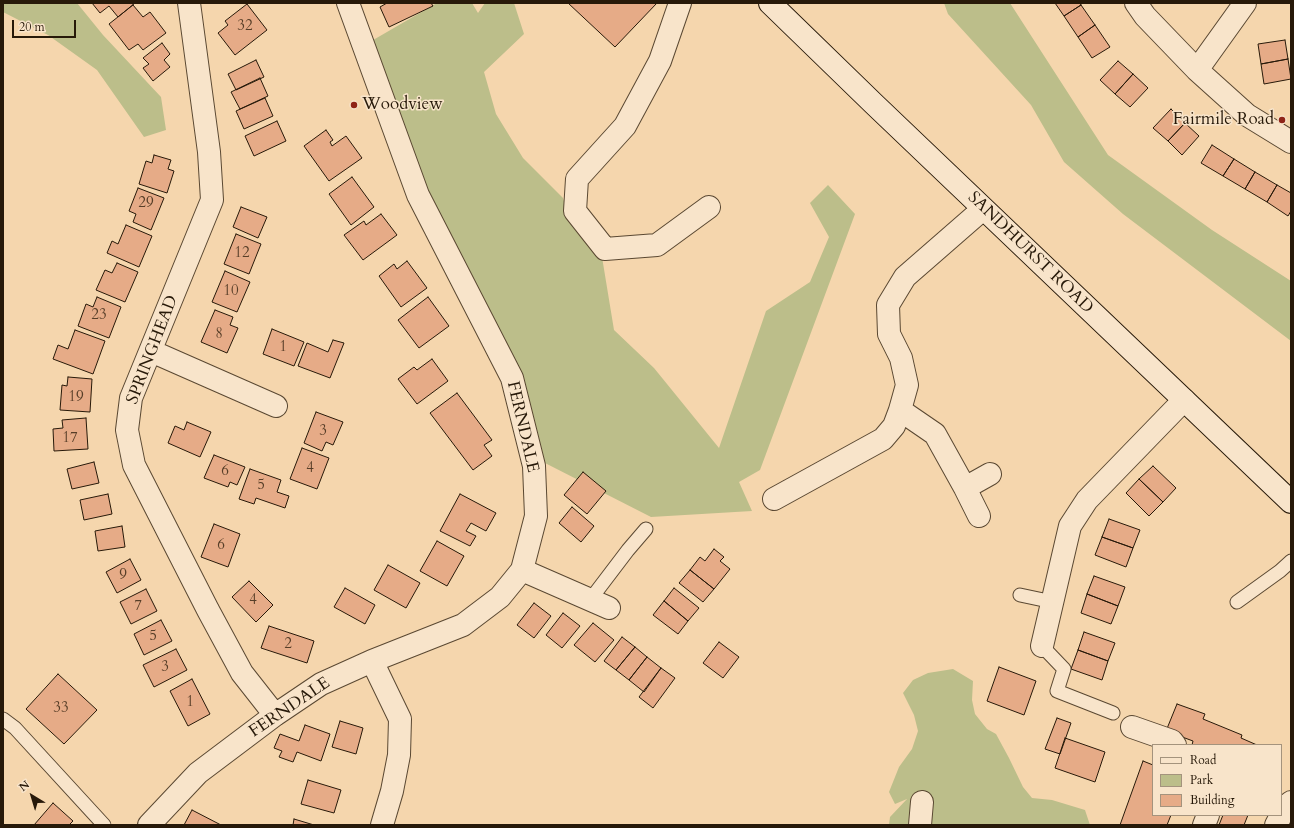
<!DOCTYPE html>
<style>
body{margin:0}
#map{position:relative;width:1294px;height:828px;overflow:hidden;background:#f5d6ad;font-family:Cardo,serif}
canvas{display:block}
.frame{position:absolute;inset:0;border:4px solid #271909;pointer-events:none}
.legend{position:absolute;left:1152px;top:744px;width:130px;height:72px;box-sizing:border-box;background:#f8e4ca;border:1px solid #a4937d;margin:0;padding:5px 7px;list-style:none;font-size:12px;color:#271909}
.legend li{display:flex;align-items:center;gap:8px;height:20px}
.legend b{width:20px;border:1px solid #a4937d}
.north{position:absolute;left:12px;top:776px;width:40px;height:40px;-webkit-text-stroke:3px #f8e4ca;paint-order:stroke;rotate:322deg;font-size:11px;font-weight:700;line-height:16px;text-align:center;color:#271909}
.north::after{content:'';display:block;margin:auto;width:14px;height:18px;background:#271909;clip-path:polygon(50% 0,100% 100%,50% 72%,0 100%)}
.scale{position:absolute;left:12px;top:20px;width:64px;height:18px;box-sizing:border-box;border:2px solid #271909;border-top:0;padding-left:5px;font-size:12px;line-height:14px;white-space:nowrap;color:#271909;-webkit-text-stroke:3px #f8e4ca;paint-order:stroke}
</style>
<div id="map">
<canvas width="1294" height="828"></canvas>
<div class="frame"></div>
<ul class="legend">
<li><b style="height:5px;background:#f8e4ca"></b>Road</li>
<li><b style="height:11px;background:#bcbe8a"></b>Park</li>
<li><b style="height:11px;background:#e6ab87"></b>Building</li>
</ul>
<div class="north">N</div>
<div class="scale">20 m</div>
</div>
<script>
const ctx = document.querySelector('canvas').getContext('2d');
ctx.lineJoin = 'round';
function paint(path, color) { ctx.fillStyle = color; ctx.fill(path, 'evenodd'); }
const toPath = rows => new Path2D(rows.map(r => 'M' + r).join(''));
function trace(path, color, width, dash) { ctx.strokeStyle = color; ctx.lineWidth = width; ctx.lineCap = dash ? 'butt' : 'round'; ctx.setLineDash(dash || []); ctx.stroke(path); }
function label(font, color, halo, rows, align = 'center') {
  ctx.font = font + ' Cardo,serif'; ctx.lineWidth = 3; ctx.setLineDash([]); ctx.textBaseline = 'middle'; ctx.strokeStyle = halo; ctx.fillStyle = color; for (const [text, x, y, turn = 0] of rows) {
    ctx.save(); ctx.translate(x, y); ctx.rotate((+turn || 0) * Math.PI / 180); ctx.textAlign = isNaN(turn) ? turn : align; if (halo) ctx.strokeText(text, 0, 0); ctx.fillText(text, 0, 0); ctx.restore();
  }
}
paint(toPath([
 [3,3,77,3,103,35,161,97,166,130,144,137,97,70,48,35,3,12],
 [437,3,472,3,478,13,485,3,514,3,524,34,484,72,496,114,523,158,563,198,569,216,602,257,614,330,654,368,719,448,766,311,810,282,829,237,810,203,828,185,855,214,760,470,739,482,752,511,651,517,545,463,516,368,423,191,368,43],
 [944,3,1010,3,1108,155,1212,230,1291,281,1291,341,1123,214,1064,162,1031,105,948,14],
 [953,669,973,681,972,700,975,714,987,729,996,734,1009,758,1023,787,1032,798,1052,800,1085,810,1090,825,889,825,890,817,907,799,895,804,889,792,899,767,912,749,918,731,914,715,903,693,913,680,928,673]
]), '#bcbe8a');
const building = toPath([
 [92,3,135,3,118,17,109,6,100,13,92,3],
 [387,3,431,3,433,6,389,27,380,7,387,3],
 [568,3,657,3,615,47,568,3],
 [1055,3,1080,3,1081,5,1064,16,1055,3],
 [247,4,267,30,235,55,218,33,228,25,225,21,247,4],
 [133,5,143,17,150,12,166,33,143,50,138,44,129,50,109,24,133,5],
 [1081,5,1095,25,1078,37,1064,16,1081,5],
 [1095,25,1110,47,1092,58,1078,37,1095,25],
 [1285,40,1288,59,1261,64,1258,44,1285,40],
 [162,43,170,54,164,60,170,67,153,81,143,68,149,64,143,58,162,43],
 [1288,59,1291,79,1264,84,1261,64,1288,59],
 [256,60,264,77,236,90,228,74,256,60],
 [1118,61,1133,74,1115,94,1100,80,1118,61],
 [1133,74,1148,88,1130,107,1115,94,1133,74],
 [260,78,268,96,240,109,231,92,260,78],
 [265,98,273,116,244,129,236,111,265,98],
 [1171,109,1185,123,1168,141,1153,128,1171,109],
 [277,121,286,141,254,156,245,136,277,121],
 [1185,123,1199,136,1182,155,1168,141,1185,123],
 [326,130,333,140,330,142,332,146,346,136,362,158,329,181,304,146,326,130],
 [1212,145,1234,159,1223,176,1201,163,1212,145],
 [154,155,171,160,168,169,174,171,167,193,139,184,146,161,152,163,154,155],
 [1234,159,1255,172,1245,189,1223,176,1234,159],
 [1255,172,1277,185,1267,202,1245,189,1255,172],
 [352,177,374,207,351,225,329,194,352,177],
 [1277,185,1291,193,1291,211,1288,216,1267,202,1277,185],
 [138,188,164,198,151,230,133,222,136,214,129,211,138,188],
 [241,207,267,217,258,238,233,227,241,207],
 [381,214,397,235,363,260,344,235,364,221,366,225,381,214],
 [126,225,152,236,139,267,107,253,112,241,118,244,126,225],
 [236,234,261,244,249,274,224,264,236,234],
 [407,261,427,288,401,307,379,276,394,264,397,269,407,261],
 [117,263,138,272,125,302,96,290,105,270,112,273,117,263],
 [225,271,250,282,237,312,212,302,225,271],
 [97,297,121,307,109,338,78,326,86,304,93,307,97,297],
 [428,297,449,326,419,348,398,320,428,297],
 [215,310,233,317,230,325,238,328,227,353,201,342,215,310],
 [272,329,304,342,294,366,263,354,272,329],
 [75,330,105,341,93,374,53,359,58,345,68,349,75,330],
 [333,340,344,343,330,378,298,366,307,343,328,352,333,340],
 [432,359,448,381,417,404,398,379,414,367,417,370,432,359],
 [68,377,92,379,90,412,60,410,62,385,67,386,68,377],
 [457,393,492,440,484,445,492,456,473,470,430,413,457,393],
 [316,412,343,422,333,445,326,442,322,451,304,443,316,412],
 [86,418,88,449,54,451,53,429,63,428,62,420,86,418],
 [187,422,211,432,200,457,168,443,175,426,184,430,187,422],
 [302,448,329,458,317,489,290,479,302,448],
 [214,455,245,467,237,485,230,482,228,487,204,478,214,455],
 [94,462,99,483,72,489,67,469,94,462],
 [1153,466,1176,488,1163,502,1139,479,1153,466],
 [250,469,281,480,277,492,289,496,285,508,256,498,254,504,239,499,250,469],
 [583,472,606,491,587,514,564,495,583,472],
 [1139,479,1163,502,1149,516,1126,493,1139,479],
 [108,494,112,514,84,520,80,500,108,494],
 [460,494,496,513,486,531,471,523,466,531,476,536,470,546,440,531,460,494],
 [572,507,594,526,581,542,559,523,572,507],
 [1109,519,1140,530,1133,548,1102,537,1109,519],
 [214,524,240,534,228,567,201,557,214,524],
 [122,526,125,547,98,551,95,531,122,526],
 [1102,537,1133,548,1126,567,1095,555,1102,537],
 [437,541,464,556,447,586,420,571,437,541],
 [714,549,724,557,720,561,730,569,714,589,690,570,700,557,705,561,714,549],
 [130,559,141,580,117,593,106,572,130,559],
 [388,565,420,583,406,608,374,590,388,565],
 [690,570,714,589,703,602,679,583,690,570],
 [1094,576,1125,587,1118,606,1087,594,1094,576],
 [249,581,273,605,256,622,232,597,249,581],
 [345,588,375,605,365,624,334,607,345,588],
 [674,588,699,608,688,621,664,601,674,588],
 [146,589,157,611,131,624,120,602,146,589],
 [1087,594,1118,606,1111,624,1081,613,1087,594],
 [664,601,688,621,678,634,653,615,664,601],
 [534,603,551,616,534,638,517,625,534,603],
 [563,613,580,626,562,648,546,635,563,613],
 [161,620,172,641,144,655,134,634,161,620],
 [593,623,614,640,595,662,574,645,593,623],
 [269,626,314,641,307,663,261,648,269,626],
 [1084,632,1115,643,1108,661,1078,650,1084,632],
 [622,637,635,647,616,670,604,661,622,637],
 [719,642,739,657,723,678,703,663,719,642],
 [635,647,647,657,629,680,616,670,635,647],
 [176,649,187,670,154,687,143,665,176,649],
 [1078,650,1108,661,1102,680,1071,669,1078,650],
 [647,657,661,668,644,692,629,680,647,657],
 [999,667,1036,681,1024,715,987,701,999,667],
 [661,668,675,678,653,708,639,697,661,668],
 [58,674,97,710,64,744,26,709,58,674],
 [192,679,210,714,188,726,170,691,192,679],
 [1177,704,1205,714,1203,719,1242,735,1241,738,1257,745,1192,745,1193,741,1166,731,1177,704],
 [1057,718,1071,723,1060,754,1045,749,1057,718],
 [340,721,363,728,356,754,332,747,340,721],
 [305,725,330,734,321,761,297,752,293,762,279,757,282,751,274,748,280,734,299,741,305,725],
 [1065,738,1105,752,1095,782,1055,768,1065,738],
 [1143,761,1153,765,1153,815,1171,815,1167,825,1120,825,1143,761],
 [308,780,341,790,334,813,301,804,308,780],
 [53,803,73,821,69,825,34,825,53,803],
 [192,810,221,825,184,825,192,810],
 [1223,815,1248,815,1244,825,1219,825,1223,815],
 [294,819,314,825,293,825,294,819]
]);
paint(building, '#e6ab87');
trace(building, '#271909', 1);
const lane = toPath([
 [1020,595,1053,602],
 [590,600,628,550,646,529],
 [1237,602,1280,571,1291,561],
 [1042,646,1064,669,1057,691,1113,713],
 [3,719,15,728,104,825]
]);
const street = toPath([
 [189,3,209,152,212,200,131,398,127,430,134,465,208,610,242,673,275,715],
 [680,3,660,61,625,126,577,179,575,211,605,249,657,245,709,207],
 [1136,3,1145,16,1197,70,1247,115,1291,142],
 [1197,70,1245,3],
 [151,351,276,406],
 [900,410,935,434,965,488,979,516],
 [965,488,990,474],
 [774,499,883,439,894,426,900,410,907,385,901,358,889,334,888,305,905,277,983,209],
 [522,570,609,608],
 [1042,646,1070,526,1087,500,1184,400],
 [372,661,400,719,399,755,392,791,382,825],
 [1132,727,1172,741,1175,745],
 [149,825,198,773,275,715,321,684,372,661,463,625,500,597,522,570,536,516,534,466,512,378,418,195,348,3],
 [920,825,922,802],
 [1204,825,1208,815],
 [1276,825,1286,806,1291,802]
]);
const secondary = toPath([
 [770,3,874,104,1291,502]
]);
trace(lane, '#5a4832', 15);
trace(street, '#5a4832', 24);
trace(secondary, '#271909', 24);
trace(lane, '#f8e4ca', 13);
trace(street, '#f8e4ca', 22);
trace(secondary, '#f8e4ca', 22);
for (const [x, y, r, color] of [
 [354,105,4,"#8f2418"],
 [1282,120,4,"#8f2418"]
]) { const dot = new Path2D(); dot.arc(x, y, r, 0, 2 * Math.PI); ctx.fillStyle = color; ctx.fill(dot); trace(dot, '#f8e4ca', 1.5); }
label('15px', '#573e28', null, [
 ["32",245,27],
 ["29",146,204],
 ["12",242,254],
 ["10",231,292],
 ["23",99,316],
 ["8",219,335],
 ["1",283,348],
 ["19",76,398],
 ["3",323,432],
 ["17",70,439],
 ["4",310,469],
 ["6",225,472],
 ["5",261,486],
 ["6",221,546],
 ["9",123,576],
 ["4",253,601],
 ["7",138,607],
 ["5",153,637],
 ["2",288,645],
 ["3",165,668],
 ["1",190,703],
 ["33",61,709]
]);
label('17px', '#271909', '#f8e4ca', [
 ["Woodview",362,105],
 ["Fairmile Road",1274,120,"right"]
], 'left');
label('17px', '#271909', '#f8e4ca', [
 ["SANDHURST ROAD",1030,253,44],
 ["SPRINGHEAD",153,350,-69],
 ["FERNDALE",522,427,77],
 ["FERNDALE",290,708,-34]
]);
</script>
